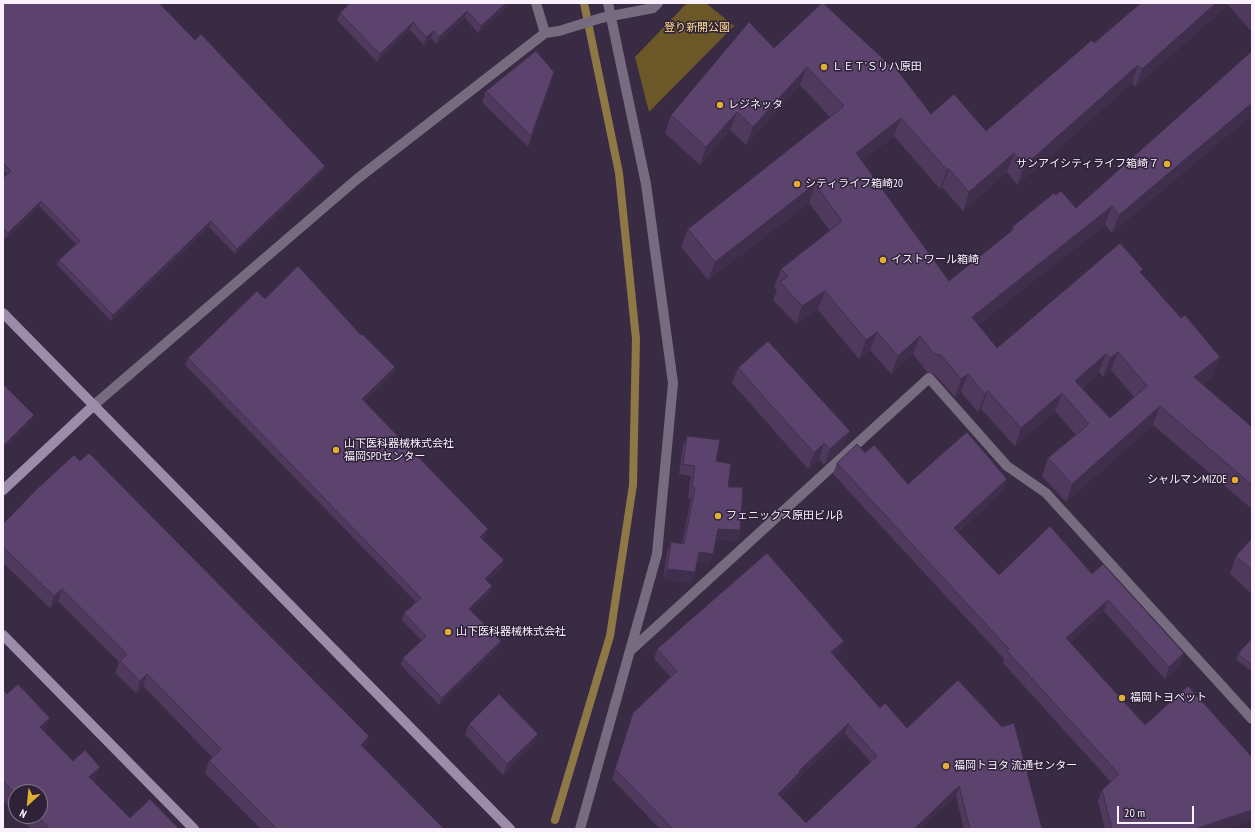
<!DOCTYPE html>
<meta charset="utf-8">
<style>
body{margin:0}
#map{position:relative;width:1255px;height:832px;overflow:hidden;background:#392b43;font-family:"PT Sans Narrow",sans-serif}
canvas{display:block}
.frame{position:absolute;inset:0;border:4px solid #f9f2fe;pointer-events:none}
.north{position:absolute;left:8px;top:784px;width:40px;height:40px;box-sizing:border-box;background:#2f2138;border:1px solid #807587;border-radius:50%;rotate:207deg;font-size:11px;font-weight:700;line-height:16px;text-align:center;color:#f9f2fe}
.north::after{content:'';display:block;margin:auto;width:14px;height:18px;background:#e0b034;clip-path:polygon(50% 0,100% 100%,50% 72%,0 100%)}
.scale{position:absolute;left:1117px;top:806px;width:77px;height:18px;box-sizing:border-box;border:2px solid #f9f2fe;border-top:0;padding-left:5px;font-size:12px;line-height:14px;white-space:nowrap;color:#f9f2fe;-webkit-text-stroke:3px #2f2138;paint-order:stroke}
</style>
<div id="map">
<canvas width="1255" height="832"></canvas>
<div class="frame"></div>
<div class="north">N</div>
<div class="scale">20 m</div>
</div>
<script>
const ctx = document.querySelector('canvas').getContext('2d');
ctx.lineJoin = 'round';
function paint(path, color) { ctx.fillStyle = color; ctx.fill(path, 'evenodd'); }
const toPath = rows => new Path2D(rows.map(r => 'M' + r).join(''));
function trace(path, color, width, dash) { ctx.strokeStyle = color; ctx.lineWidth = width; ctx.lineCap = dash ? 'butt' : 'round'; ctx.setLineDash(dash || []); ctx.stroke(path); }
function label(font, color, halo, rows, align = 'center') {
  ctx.font = font + ' "PT Sans Narrow","Noto Sans JP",sans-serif'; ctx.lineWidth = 3; ctx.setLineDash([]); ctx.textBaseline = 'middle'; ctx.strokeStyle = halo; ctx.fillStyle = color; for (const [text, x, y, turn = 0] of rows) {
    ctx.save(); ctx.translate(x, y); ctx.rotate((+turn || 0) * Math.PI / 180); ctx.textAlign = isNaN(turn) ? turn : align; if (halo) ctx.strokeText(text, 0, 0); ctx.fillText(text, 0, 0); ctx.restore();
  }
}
paint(toPath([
 [687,3,706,3,734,26,649,112,635,57]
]), '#6b5728');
trace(toPath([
 [555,820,610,636,633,485,636,339,619,173,584,3]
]), '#8e7846', 8);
trace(toPath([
 [536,3,545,33],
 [94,405,357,179,545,33,559,31,601,18,653,8,658,3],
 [630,651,929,378,1007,466,1046,493,1252,719],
 [580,829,657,554,673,383,646,184,608,3]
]), '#766b7f', 10);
trace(toPath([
 [3,313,510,829],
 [3,490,94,405],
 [3,635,194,829]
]), '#9d8baa', 10);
paint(toPath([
 [3,3,195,40,325,166,323,171,235,254,209,227,111,321,57,265,59,260,76,244,39,206,6,239,3,236,3,178,7,174,3,170],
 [511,3,478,33,465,18,436,44,431,38,424,45,410,30,377,62,337,20,340,13],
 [1141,3,1252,3,1252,32,1228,5,1135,87,1132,83,1017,185,1007,172,963,211,942,187,940,189,894,136,862,161,949,281,1011,232,1012,227,1056,195,1076,208,1252,51,1112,233,1105,225,978,325,997,348,1141,274,1213,375,1202,384,1252,427,1252,509,1153,425,1066,502,1042,476,1048,458,1076,435,1055,411,1015,446,981,409,978,412,961,392,955,397,934,374,927,372,913,354,891,374,870,350,859,359,818,310,796,324,773,300,777,290,774,287,781,269,830,231,809,203,708,280,681,247,688,229,830,117,800,85,746,145,730,130,700,165,665,133,671,115,774,48,931,114,986,131,1094,43],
 [1111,370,1134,397,1110,418,1082,388,1099,372,1103,377],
 [554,72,528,147,482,102,486,91],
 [265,299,361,335,395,367,393,374,364,402,485,536,483,539,502,567,487,581,492,586,490,593,471,611,501,641,498,648,439,705,401,665,403,658,422,641,402,620,404,613,416,602,185,365,188,358],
 [738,368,844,446,824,465,819,459,808,469,732,383],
 [687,436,716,461,728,487,740,530,737,541,716,539,713,554,709,564,697,562,695,572,691,583,663,579,667,553,671,542,682,544,691,498,688,498,691,476,679,474,683,446],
 [865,453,908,484,1007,479,1003,491,958,532,999,575,1092,574,1184,653,1180,665,1165,679,1104,611,1070,642,1145,725,1252,757,1252,820,1226,829,1105,829,1098,801,1102,790,1111,782,1003,663,1004,659,833,474,837,463],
 [3,524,369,736,365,749,444,829,261,829,205,773,209,761,213,758,143,686,136,693,115,673,119,662,58,601,50,608,3,563],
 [1252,538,1252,594,1230,574,1236,556],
 [1252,638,1252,672,1236,659,1238,654],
 [657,649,841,650,834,656,880,708,1042,829,964,829,956,796,920,829,660,829,612,779,633,713,671,677,654,659],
 [845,734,871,762,806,823,781,797,797,782,798,778],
 [1252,675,1252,683,1250,681],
 [3,690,73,761,95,781,94,782,130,818,178,828,177,829,31,829,18,816,40,816,16,792,16,814,3,800],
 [469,724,538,734,534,744,503,775,465,734]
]), '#4f3a5e');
paint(toPath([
 [506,3,511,3,478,33,481,26],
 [1216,3,1228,3,1228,5,1135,87,1142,69],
 [467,11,465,18,436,44,439,37],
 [413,22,410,30,377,62,380,54],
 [434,31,431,38,424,45,426,37],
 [1138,65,1132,83,1017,185,1024,166],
 [807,67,800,85,746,145,753,127],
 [1252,103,1252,116,1112,233,1119,215],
 [737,112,730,130,700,165,706,147],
 [901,118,894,136,850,171,856,153],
 [1014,153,1007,172,963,211,969,192],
 [325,166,323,171,235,254,237,249],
 [949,169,942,187,940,189,947,170],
 [815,184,809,203,708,280,715,262],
 [41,201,39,206,6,239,8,233],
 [1112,206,1105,225,965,336,972,317],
 [211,221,209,227,111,321,113,315],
 [825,291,818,310,796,324,802,306],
 [877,332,870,350,859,359,866,340],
 [920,336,913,354,891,374,898,356],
 [1118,352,1111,370,1103,377,1110,358],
 [1106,354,1099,372,1068,399,1075,381],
 [1220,357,1213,375,1187,395,1194,377],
 [395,367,393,374,360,406,362,399],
 [968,374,961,392,955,397,961,379],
 [988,391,981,409,978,412,985,394],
 [1062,393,1055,411,1015,446,1021,428],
 [1160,406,1153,425,1066,502,1072,484],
 [34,415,32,420,3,449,3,446],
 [850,431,844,446,824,465,830,449],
 [824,443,819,459,808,469,814,453],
 [1007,479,1003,491,950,539,954,528],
 [488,529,485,536,478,543,480,537],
 [718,529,740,530,737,541,714,539],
 [699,552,713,554,709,564,695,562],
 [504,560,502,567,483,586,485,579],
 [667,569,695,572,691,583,663,579],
 [492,586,490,593,467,615,469,609],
 [62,589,58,601,50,608,54,596],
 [1108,600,1104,611,1062,649,1066,638],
 [501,641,498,648,439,705,442,698],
 [844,641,841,650,827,662,831,652],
 [1184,653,1180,665,1165,679,1169,667],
 [147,674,143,686,136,693,140,681],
 [50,718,45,732,40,727],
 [848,724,845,734,798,778,797,782,775,804,778,794,799,771],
 [538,734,534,744,503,775,507,764],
 [369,736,365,748,356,757,361,745],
 [100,767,95,781,84,791,89,777],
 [959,786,956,796,920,829,914,829],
 [1252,810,1252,820,1226,829,1195,829]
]), '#402f4c');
const building = toPath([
 [3,3,159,3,195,40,201,34,325,166,237,249,211,221,113,315,59,260,80,241,41,201,8,233,3,228,3,178,11,171,3,163,3,3],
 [350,3,506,3,481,26,467,11,439,37,434,31,426,37,413,22,380,54,340,13,350,3],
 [822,3,823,3,893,68,894,66,931,114,954,94,986,131,1092,40,1094,43,1141,3,1216,3,1142,69,1138,65,1024,166,1014,153,969,192,949,169,947,170,901,118,856,153,949,281,1014,229,1012,227,1054,193,1056,195,1061,191,1076,208,1252,51,1252,103,1119,215,1112,206,972,317,997,348,1120,243,1143,269,1140,272,1181,318,1185,315,1220,357,1194,377,1252,427,1252,485,1160,406,1072,484,1048,458,1089,424,1062,393,1021,428,988,391,985,394,968,374,961,379,941,355,934,354,920,336,898,356,877,332,866,340,825,291,802,306,780,282,788,276,781,269,842,221,815,184,715,262,688,229,844,106,807,67,753,127,737,112,706,147,671,115,749,22,774,48,822,3],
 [1118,352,1147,386,1110,418,1075,381,1106,354,1110,358,1118,352],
 [1249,3,1252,3,1252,7,1249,3],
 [536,51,554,72,531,136,486,91,536,51],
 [298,266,361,335,362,334,395,367,362,399,488,529,480,537,504,560,485,579,492,586,469,609,501,641,442,698,403,658,426,636,404,613,421,598,188,358,257,291,265,299,298,266],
 [768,341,850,431,830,449,824,443,814,453,738,368,768,341],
 [3,384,34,415,3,446,3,384],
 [967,432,1007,479,954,528,999,575,1050,526,1092,574,1103,564,1184,653,1169,667,1108,600,1066,638,1145,725,1188,686,1252,757,1252,810,1195,829,1112,829,1102,790,1119,774,1007,651,1009,649,837,463,857,444,865,453,874,445,908,484,967,432],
 [687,436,720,440,716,461,731,464,728,487,743,487,740,530,718,529,713,554,699,552,695,572,667,569,671,542,684,544,695,488,692,487,695,466,683,464,687,436],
 [89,453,369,736,361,745,444,829,277,829,209,761,221,749,147,674,140,681,120,661,127,654,62,589,54,596,3,547,3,524,37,489,74,455,80,461,89,453],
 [1252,538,1252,570,1236,556,1252,538],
 [767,553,844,641,831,652,880,708,885,703,907,728,958,680,1002,727,1014,723,1042,829,970,829,959,786,914,829,673,829,615,769,633,713,677,671,657,649,767,553],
 [848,724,877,756,806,823,778,794,800,772,799,771,848,724],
 [1252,638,1252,665,1238,654,1252,638],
 [18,684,50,718,40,727,73,761,85,750,100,767,89,777,130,818,150,799,178,828,177,829,50,829,37,816,40,816,40,792,16,792,16,794,3,781,3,690,7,694,18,684],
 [499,694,538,734,507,764,469,724,499,694]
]);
paint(building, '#5c436d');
trace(building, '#402f4c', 1);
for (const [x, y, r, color] of [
 [824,67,4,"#e0b034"],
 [720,105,4,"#e0b034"],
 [1167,164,4,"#e0b034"],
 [797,184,4,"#e0b034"],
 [883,260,4,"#e0b034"],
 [336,450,4,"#e0b034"],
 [1235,480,4,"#e0b034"],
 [718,516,4,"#e0b034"],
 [448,632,4,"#e0b034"],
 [1122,698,4,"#e0b034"],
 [946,766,4,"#e0b034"]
]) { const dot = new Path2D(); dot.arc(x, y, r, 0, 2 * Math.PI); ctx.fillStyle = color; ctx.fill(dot); trace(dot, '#2f2138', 1.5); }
label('11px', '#ffdc8e', '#2f2138', [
 ["登り新開公園",697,28]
]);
label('11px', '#f9f2fe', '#2f2138', [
 ["ＬＥＴ’Ｓリハ原田",832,67],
 ["レジネッタ",728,105],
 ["サンアイシティライフ箱崎７",1159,164,"right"],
 ["シティライフ箱崎20",805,184],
 ["イストワール箱崎",891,260],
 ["山下医科器械株式会社",344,444],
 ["福岡SPDセンター",344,457],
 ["シャルマンMIZOE",1227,480,"right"],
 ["フェニックス原田ビルβ",726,516],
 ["山下医科器械株式会社",456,632],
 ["福岡トヨペット",1130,698],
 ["福岡トヨタ 流通センター",954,766]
], 'left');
</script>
